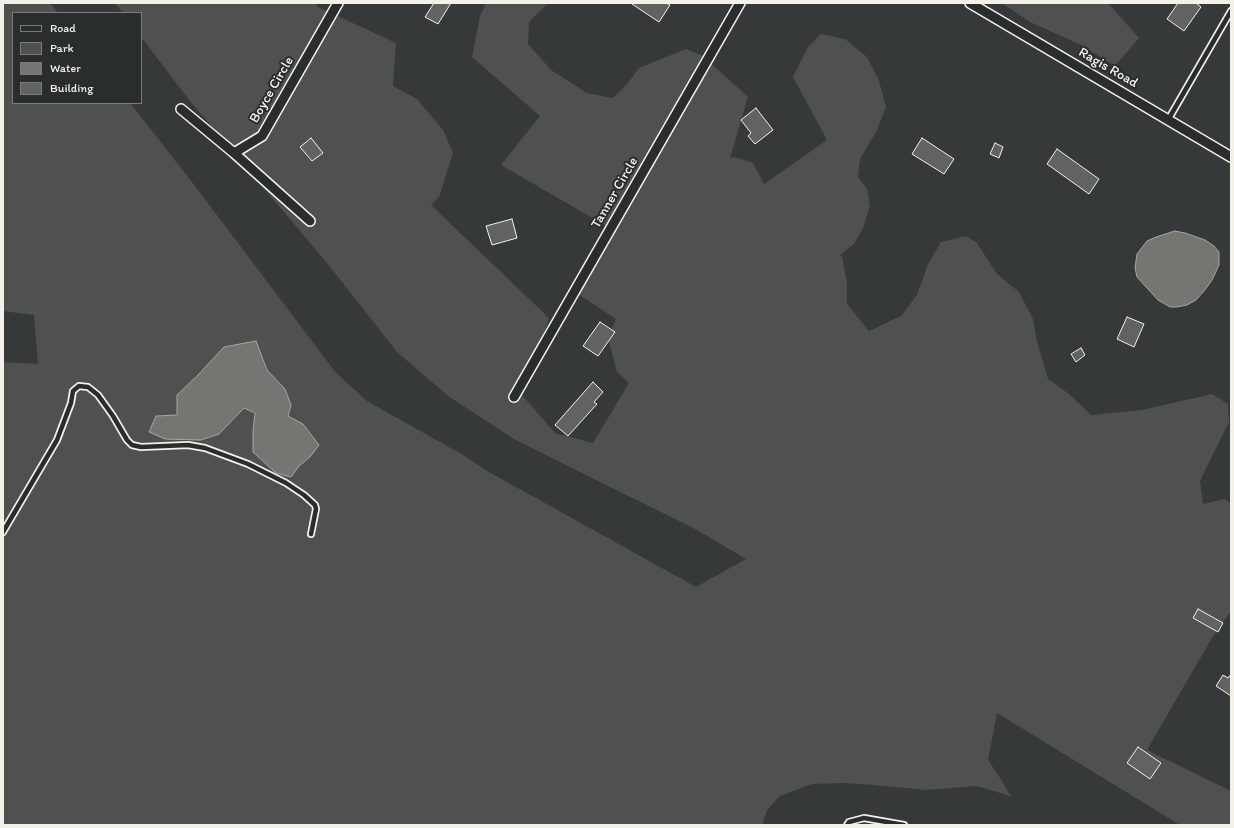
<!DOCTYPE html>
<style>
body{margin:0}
#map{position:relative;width:1234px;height:828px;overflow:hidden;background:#363939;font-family:Itim,sans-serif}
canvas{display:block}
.frame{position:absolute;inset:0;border:4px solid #f4f1e8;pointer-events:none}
.legend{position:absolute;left:12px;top:12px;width:130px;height:92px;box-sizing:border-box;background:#2a2d2e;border:1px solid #7b7b78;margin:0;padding:5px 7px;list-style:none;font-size:12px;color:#f4f1e8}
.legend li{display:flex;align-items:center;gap:8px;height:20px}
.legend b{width:20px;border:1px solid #7b7b78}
</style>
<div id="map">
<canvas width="1234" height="828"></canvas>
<div class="frame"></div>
<ul class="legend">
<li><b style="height:5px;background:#2a2d2e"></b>Road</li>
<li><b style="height:11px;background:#4e514f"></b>Park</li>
<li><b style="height:11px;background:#757572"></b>Water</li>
<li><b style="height:11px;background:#616362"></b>Building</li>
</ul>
</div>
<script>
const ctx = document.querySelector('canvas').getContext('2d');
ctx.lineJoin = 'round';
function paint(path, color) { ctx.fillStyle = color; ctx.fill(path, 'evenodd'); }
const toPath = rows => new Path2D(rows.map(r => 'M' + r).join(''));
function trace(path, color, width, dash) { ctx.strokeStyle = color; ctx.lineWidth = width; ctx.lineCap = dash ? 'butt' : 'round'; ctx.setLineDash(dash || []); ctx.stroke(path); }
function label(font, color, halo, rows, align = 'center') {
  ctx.font = font + ' Itim,sans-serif'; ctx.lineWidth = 4; ctx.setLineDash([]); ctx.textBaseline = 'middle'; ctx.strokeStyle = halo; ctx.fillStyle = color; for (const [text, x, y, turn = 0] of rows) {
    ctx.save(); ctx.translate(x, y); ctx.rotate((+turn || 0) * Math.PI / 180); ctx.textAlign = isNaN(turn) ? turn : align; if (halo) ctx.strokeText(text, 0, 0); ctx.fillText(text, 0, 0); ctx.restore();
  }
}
paint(toPath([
 [3,3,50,3,58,13,13,13,13,103,130,103,192,182,336,373,367,401,463,455,489,472,696,587,746,559,697,530,514,439,448,396,397,352,327,263,190,101,141,37,141,13,123,13,115,3,317,3,316,6,396,43,393,86,417,99,443,130,453,153,439,197,431,205,549,318,522,395,555,433,593,443,629,383,617,372,608,338,616,319,578,294,613,230,501,165,540,116,472,57,480,16,486,3,548,3,529,22,528,44,551,70,587,93,613,98,628,83,639,68,686,49,703,56,748,97,730,158,734,157,753,163,764,184,827,140,793,77,808,47,821,34,845,39,867,57,879,81,886,107,876,132,860,159,858,177,867,189,870,206,863,228,854,244,840,255,842,256,847,283,847,304,869,331,901,316,917,295,928,264,941,242,966,236,977,243,997,274,1019,292,1033,319,1037,341,1048,379,1069,394,1091,415,1142,410,1212,394,1228,404,1229,422,1200,481,1203,504,1225,499,1231,504,1231,611,1213,636,1147,750,1231,791,1231,825,1180,825,997,713,988,760,1002,781,1011,797,1004,794,976,786,927,790,873,785,844,783,812,784,780,796,767,810,762,825,3,825,3,362,38,364,34,315,3,311],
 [256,341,267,370,285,389,291,405,288,416,303,424,310,457,299,466,253,431,255,413,244,408,219,434,156,416,177,415,177,395,198,375],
 [1002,3,1108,3,1139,38,1115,66,1081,45,1030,22]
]), '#4e514f');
const water = toPath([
 [1175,231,1185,233,1205,240,1214,246,1219,252,1219,265,1212,280,1204,291,1196,300,1187,305,1177,307,1170,307,1158,300,1137,277,1135,268,1137,254,1147,241,1156,237,1175,231],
 [256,341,267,370,285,389,291,405,288,416,303,424,319,445,310,457,299,466,291,477,276,473,253,452,253,431,255,413,244,408,219,434,201,440,165,439,149,432,156,416,177,415,177,395,198,375,224,347,256,341]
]);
paint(water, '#757572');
trace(water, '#a8a7a1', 1);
const building = toPath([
 [434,3,451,3,438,24,425,17,434,3],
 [633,3,666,3,670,5,659,22,632,4,633,3],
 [1178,3,1196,3,1201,7,1184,31,1167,19,1178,3],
 [756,108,773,130,755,144,748,136,751,133,741,120,756,108],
 [311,138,323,153,312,161,300,147,311,138],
 [922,138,954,159,944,174,912,154,922,138],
 [995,143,1003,147,999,158,990,154,995,143],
 [1057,149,1099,179,1089,194,1047,164,1057,149],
 [512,219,517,238,492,245,486,226,512,219],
 [1127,317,1144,324,1134,347,1117,339,1127,317],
 [600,322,615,332,598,356,583,346,600,322],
 [1081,348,1085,355,1076,362,1071,354,1081,348],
 [593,382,603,392,594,402,597,404,568,436,555,425,593,382],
 [1198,609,1223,623,1218,632,1193,618,1198,609],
 [1231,674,1231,696,1216,686,1223,675,1228,678,1231,674],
 [1138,747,1161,763,1150,779,1127,763,1138,747]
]);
paint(building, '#616362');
trace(building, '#f4f1e8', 1);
const lane = toPath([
 [1168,120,1231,11],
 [3,532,57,440,71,403,73,391,79,386,88,387,98,395,113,416,127,440,132,445,141,447,188,445,205,448,248,464,286,483,304,495,315,505,316,509,311,534],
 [847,825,849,822,864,818,904,825]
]);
const street = toPath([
 [970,3,1231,157],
 [181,109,234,153],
 [310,221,234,153,262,136,338,3],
 [514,397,740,3]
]);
trace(lane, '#f4f1e8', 8);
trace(street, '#f4f1e8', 12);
trace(lane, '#2a2d2e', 4.5);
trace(street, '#2a2d2e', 9);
label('14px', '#f4f1e8', '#2a2d2e', [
 ["Ragis Road",1108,68,30],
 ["Boyce Circle",272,90,-60],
 ["Tanner Circle",615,193,-60]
]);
</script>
